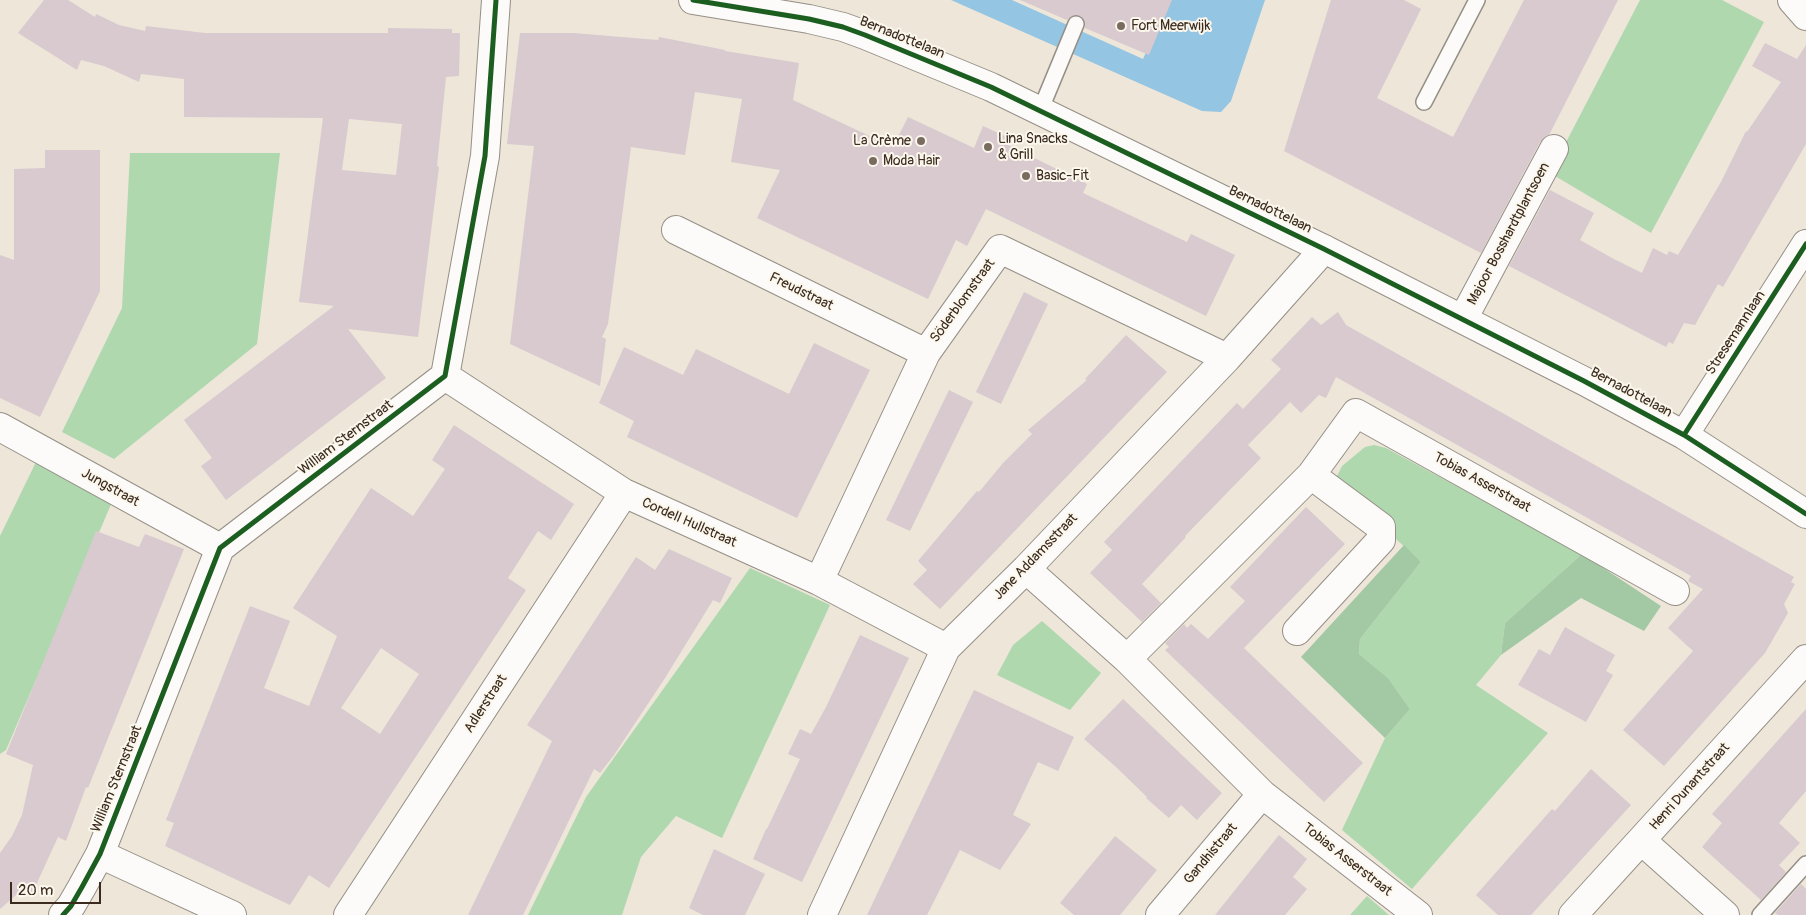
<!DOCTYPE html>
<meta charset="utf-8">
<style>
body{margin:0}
#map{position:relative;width:1806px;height:915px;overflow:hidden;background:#ede6d9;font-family:Pangolin,sans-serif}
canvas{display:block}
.scale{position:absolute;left:10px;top:882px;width:91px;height:22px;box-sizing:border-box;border:2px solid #3b2a1e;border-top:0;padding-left:6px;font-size:15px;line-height:18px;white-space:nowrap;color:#3b2a1e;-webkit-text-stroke:4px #fbf7ec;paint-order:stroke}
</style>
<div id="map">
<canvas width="1806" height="915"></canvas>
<div class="scale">20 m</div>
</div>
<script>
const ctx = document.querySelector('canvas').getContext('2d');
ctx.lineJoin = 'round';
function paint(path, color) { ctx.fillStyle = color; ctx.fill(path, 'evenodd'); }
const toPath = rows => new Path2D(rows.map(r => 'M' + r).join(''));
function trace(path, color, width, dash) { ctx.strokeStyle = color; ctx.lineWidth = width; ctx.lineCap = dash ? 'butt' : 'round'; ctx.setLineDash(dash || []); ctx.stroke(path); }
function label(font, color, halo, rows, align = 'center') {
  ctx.font = font + ' Pangolin,sans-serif'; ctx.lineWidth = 4; ctx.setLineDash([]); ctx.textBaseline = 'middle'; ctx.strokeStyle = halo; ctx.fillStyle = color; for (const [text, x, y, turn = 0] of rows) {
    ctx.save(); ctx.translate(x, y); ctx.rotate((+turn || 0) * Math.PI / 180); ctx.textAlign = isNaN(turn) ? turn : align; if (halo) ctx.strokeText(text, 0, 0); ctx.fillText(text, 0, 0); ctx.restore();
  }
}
paint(toPath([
 [1640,0,1722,0,1764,22,1651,233,1550,173],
 [130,153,280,153,257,344,114,459,62,432,122,308],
 [1374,445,1386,448,1582,554,1505,623,1501,655,1476,685,1548,733,1412,889,1342,830,1385,738,1410,709,1388,678,1359,654,1360,639,1421,562,1336,484,1336,478,1342,466,1365,447],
 [36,462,112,502,6,750,0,754,0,536],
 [750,568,830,605,722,838,676,816,641,857,622,915,528,915,586,797],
 [1042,621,1101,673,1070,710,997,675,1013,645],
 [1367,896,1389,915,1350,915]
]), '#afd8af');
paint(toPath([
 [1404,545,1421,562,1360,639,1359,654,1388,678,1410,709,1385,738,1301,657],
 [1582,554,1661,606,1644,631,1581,598,1501,655,1505,623]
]), '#a2c8a4');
paint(toPath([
 [951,0,1012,0,1143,59,1169,0,1265,0,1231,101,1221,112,1202,111]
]), '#94c5e2');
paint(toPath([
 [44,0,68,0,95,17,96,14,119,25,145,31,146,26,205,33,388,33,388,28,452,29,452,33,460,33,459,76,446,77,437,166,439,167,418,337,348,329,386,378,226,500,201,466,212,458,184,420,334,306,299,302,323,118,184,117,184,79,141,74,139,82,104,66,81,60,77,70,18,33],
 [349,119,402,124,396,175,342,170],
 [1020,0,1172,0,1149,55,1085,28,1085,22,1080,16,1074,15,1067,20],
 [1331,0,1404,0,1421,9,1377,98,1453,137,1524,0,1618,0,1549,135,1540,142,1481,253,1284,151],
 [520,33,573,33,658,40,659,37,725,50,725,51,799,63,793,100,893,147,908,117,974,148,983,126,1007,137,1004,143,1087,184,1083,193,1187,242,1191,234,1235,255,1206,316,986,209,967,246,956,240,928,299,757,218,780,170,731,162,742,99,695,92,685,155,631,147,608,324,602,337,606,339,600,386,510,344,534,146,507,144],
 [1765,43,1797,59,1806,45,1806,144,1723,287,1718,284,1695,325,1684,323,1673,344,1669,342,1666,347,1509,266,1550,190,1594,213,1580,240,1612,258,1642,273,1653,248,1667,255,1669,251,1678,255,1721,182,1746,131,1747,132,1781,82,1752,66],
 [45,150,100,150,100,291,40,417,0,398,0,255,14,260,14,169,45,168],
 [1024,292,1048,304,1001,404,976,392],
 [1338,312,1346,325,1794,577,1791,582,1795,584,1784,604,1788,613,1765,653,1664,766,1623,730,1693,651,1668,628,1703,589,1688,581,1691,576,1336,377,1326,398,1319,395,1301,413,1290,402,1248,445,1261,458,1185,536,1186,537,1142,584,1161,603,1142,622,1090,573,1112,550,1104,542,1237,403,1243,409,1281,369,1271,360,1312,317,1321,325],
 [1126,335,1167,372,940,609,913,584,927,570,918,561,977,491,979,492,1003,463,1032,434,1028,430,1087,380,1085,379],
 [814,343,870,370,797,518,627,437,634,421,599,403,624,347,683,375,696,349,789,394],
 [949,390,973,402,910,531,886,520],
 [454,425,574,504,551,540,538,531,508,578,526,590,329,888,309,875,290,905,165,846,174,823,166,820,250,606,290,621,264,688,309,706,337,636,293,608,371,488,413,516,445,469,432,460],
 [381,648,419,674,380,734,341,708],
 [1306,507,1345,544,1244,648,1363,763,1324,802,1165,650,1169,647,1165,643,1184,624,1187,628,1191,624,1208,639,1245,601,1230,587],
 [96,531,139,547,145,534,184,549,88,788,86,787,66,841,58,837,31,896,24,888,0,909,0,853,12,836,22,815,33,765,6,754],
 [669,549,732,578,720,603,713,600,665,678,614,755,600,773,594,769,523,915,468,915,552,741,527,725,636,557,655,570],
 [1565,627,1615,655,1606,671,1613,675,1586,722,1518,685,1539,649,1550,655],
 [860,635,909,658,802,882,753,859,766,829,767,829,800,759,788,754,800,729,811,734,826,707],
 [974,690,1074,737,1058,771,1038,762,1013,815,1031,824,1000,870,960,850,927,915,867,915],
 [1123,699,1222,793,1197,820,1181,805,1169,818,1146,798,1147,797,1116,767,1084,739],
 [1806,709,1806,791,1779,823,1800,843,1779,865,1786,872,1761,900,1702,847,1722,823,1712,814],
 [1591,769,1631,805,1531,915,1498,915,1476,895,1552,809,1555,811],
 [1279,835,1307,859,1293,877,1307,889,1285,915,1215,915],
 [1115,836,1157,870,1120,915,1074,915,1060,903],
 [714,849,765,874,745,915,703,915,689,908],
 [1801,884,1806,889,1806,915,1778,915,1775,913]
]), '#d8cacf');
const lane = toPath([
 [1424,102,1477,0],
 [1040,111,1076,24],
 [1760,915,1806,864]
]);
const street = toPath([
 [1792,0,1806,16],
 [676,230,926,353],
 [1463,319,1554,149],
 [445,376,624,493,819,581,946,648],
 [0,427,220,548],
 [1026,569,1127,659,1262,794,1418,915],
 [819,581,926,353,1000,249,1227,358],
 [1297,631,1381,540,1381,527,1311,475],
 [1127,659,1311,475,1356,413,1675,591],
 [1642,841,1725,915],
 [100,854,232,915],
 [63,915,71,906,82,887,100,854,220,548,445,376,485,156,496,0],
 [348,915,624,493],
 [822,915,946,648,1026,569,1227,358,1324,249],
 [1160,915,1262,794],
 [1573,915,1806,659]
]);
const secondary = toPath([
 [693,0,809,19,843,27,865,35,991,87,1324,249,1584,381,1684,435,1806,514],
 [1684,435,1806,244]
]);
trace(lane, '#958f86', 18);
trace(street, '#958f86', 30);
trace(secondary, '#958f86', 30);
trace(lane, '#fcfbf9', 15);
trace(street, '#fcfbf9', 28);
trace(secondary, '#fcfbf9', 28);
trace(toPath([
 [693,0,809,19,843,27,865,35,991,87,1324,249,1584,381,1684,435,1806,514],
 [1684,435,1806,244],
 [63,915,71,906,82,887,100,854,220,548,445,376,485,156,496,0]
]), '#1b5e20', 5);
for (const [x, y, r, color] of [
 [1121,26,5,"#796c5f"],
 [921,141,5,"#796c5f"],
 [988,147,5,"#796c5f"],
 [873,161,5,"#796c5f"],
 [1026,176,5,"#796c5f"]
]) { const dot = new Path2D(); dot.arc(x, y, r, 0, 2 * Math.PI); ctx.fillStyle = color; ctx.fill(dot); trace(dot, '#fbf7ec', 2); }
label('14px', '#3b2a1e', '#fbf7ec', [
 ["Fort Meerwijk",1131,26],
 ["Lina Snacks",998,139],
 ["& Grill",998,155],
 ["La Crème",911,141,"right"],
 ["Moda Hair",883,161],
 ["Basic-Fit",1036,176]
], 'left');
label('14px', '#3b2a1e', '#fbf7ec', [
 ["Bernadottelaan",902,38,22],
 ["Bernadottelaan",1270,210,26],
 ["Majoor Bosshardtplantsoen",1509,234,-62],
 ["Freudstraat",801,292,26],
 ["Söderblomstraat",963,301,-54],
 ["Stresemannlaan",1736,333,-57],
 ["Bernadottelaan",1631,393,28],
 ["William Sternstraat",346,438,-37],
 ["Tobias Asserstraat",1482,483,29],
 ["Jungstraat",110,488,29],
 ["Cordell Hullstraat",689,523,24],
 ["Jane Addamsstraat",1036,557,-46],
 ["Adlerstraat",486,704,-57],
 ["William Sternstraat",117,779,-68],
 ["Henri Dunantstraat",1690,787,-48],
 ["Gandhistraat",1211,854,-50],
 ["Tobias Asserstraat",1347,860,38]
]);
</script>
